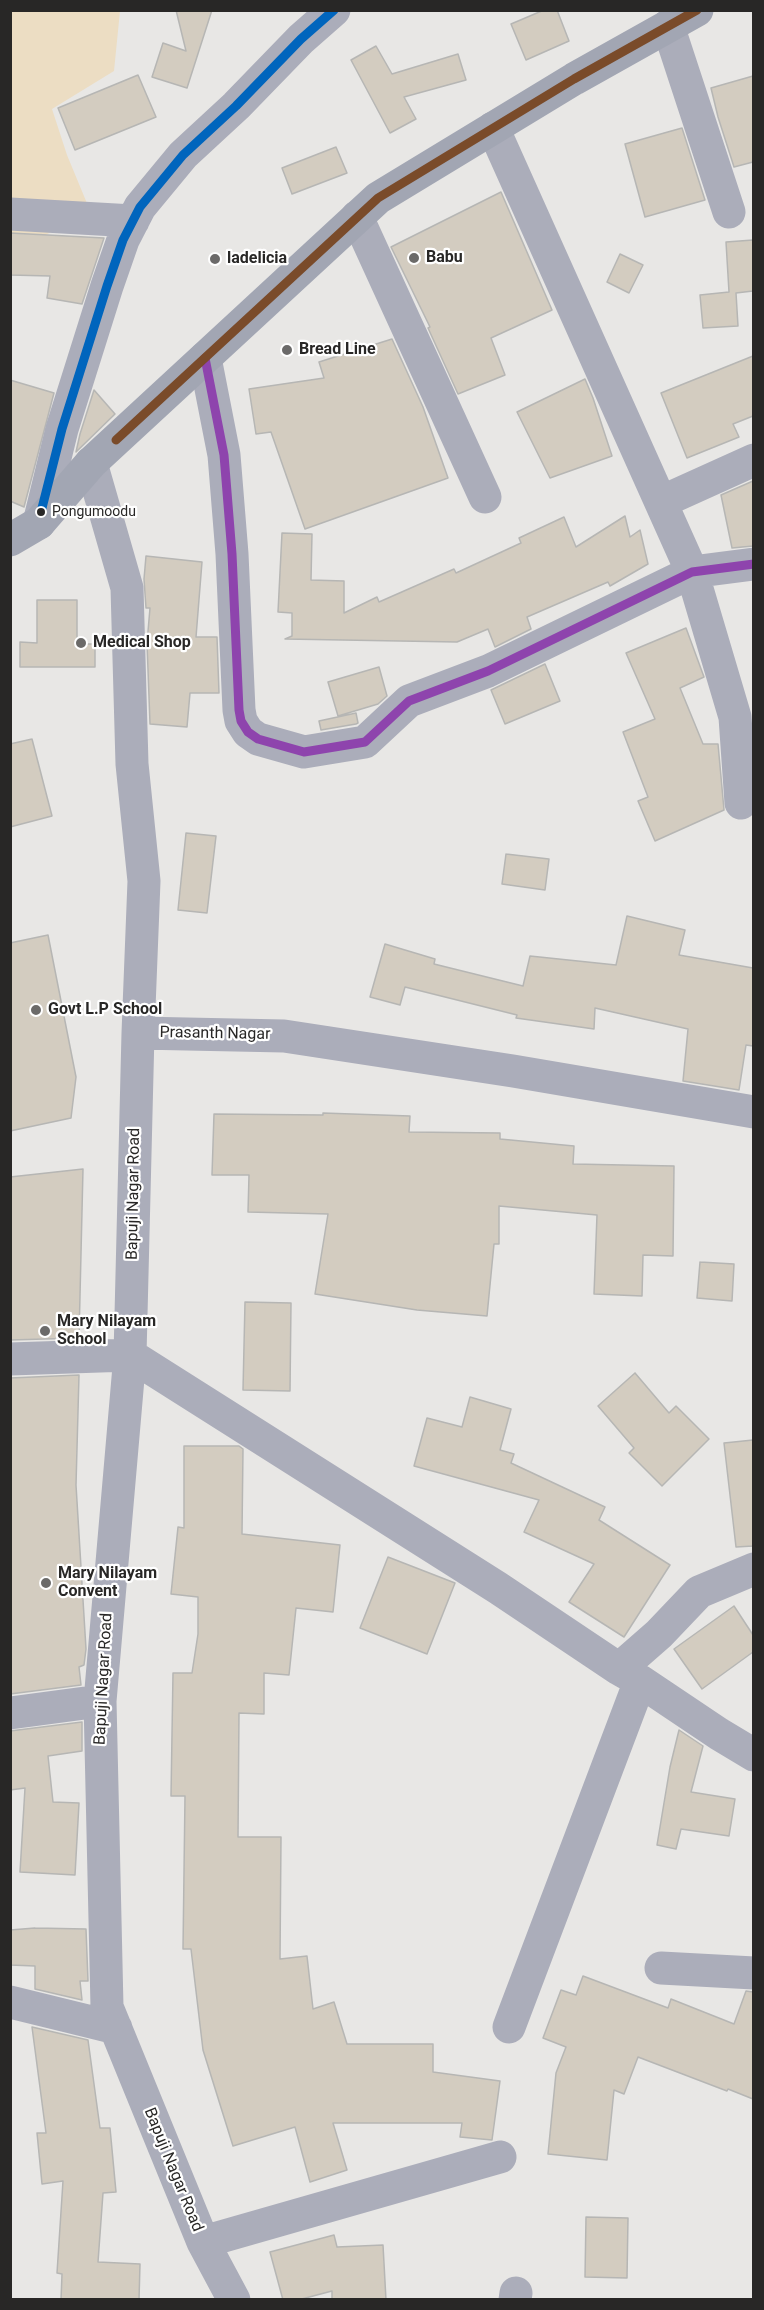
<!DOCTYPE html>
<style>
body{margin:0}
#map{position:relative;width:764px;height:2310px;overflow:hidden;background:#e8e7e5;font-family:Roboto,sans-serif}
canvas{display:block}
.frame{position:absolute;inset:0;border:12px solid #282726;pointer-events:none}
</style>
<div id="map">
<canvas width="764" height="2310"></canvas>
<div class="frame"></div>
</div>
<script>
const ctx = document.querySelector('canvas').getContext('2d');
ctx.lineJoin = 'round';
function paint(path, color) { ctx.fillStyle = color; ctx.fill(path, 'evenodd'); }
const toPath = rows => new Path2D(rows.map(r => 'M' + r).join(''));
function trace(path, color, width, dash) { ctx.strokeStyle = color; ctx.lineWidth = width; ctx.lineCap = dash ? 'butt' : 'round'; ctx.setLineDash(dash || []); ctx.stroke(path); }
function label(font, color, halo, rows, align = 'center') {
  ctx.font = font + ' Roboto,sans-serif'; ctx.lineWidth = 4.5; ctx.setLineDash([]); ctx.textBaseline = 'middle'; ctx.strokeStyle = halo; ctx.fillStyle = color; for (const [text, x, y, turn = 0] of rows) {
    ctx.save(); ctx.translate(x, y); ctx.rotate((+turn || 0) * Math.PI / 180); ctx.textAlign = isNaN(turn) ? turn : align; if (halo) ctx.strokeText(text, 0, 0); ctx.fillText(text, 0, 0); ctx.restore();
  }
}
paint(toPath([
 [11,11,120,11,114,71,52,109,67,155,91,213,39,238,11,234]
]), '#ecddc3');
const building = toPath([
 [176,10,212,10,187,88,152,77,163,43,186,51,176,10],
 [544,10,557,10,569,41,526,60,511,24,544,10],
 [376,46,392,74,458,54,466,80,404,97,416,119,390,133,351,60,376,46],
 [138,75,156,117,75,150,58,108,138,75],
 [753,76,753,162,734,167,718,117,711,88,753,76],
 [682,128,705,200,645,217,625,144,682,128],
 [336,147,347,173,292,194,282,168,336,147],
 [501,192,552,310,491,338,505,375,458,394,428,328,430,327,391,247,501,192],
 [10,233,104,238,82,304,47,298,50,276,10,275,10,233],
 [753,240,753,291,736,293,738,326,703,328,700,295,729,292,726,242,753,240],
 [620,254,643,265,629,293,607,282,620,254],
 [392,339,423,407,448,478,305,529,271,432,256,434,249,389,324,378,319,362,392,339],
 [753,356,753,416,733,424,739,437,687,458,661,393,753,356],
 [585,379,593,398,612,456,550,478,517,412,585,379],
 [10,380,54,393,24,507,10,501,10,380],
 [94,390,115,414,76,452,80,434,94,390],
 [753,481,753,546,732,548,721,495,753,481],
 [625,516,630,537,640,530,648,564,610,586,608,582,527,617,531,629,495,647,488,629,457,642,285,639,292,636,292,613,278,612,282,533,312,534,311,580,344,581,344,613,377,597,379,602,454,569,456,573,521,543,519,538,564,517,576,547,625,516],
 [146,556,202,562,196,637,217,637,219,693,190,693,187,727,150,724,147,643,150,608,146,608,144,579,146,556],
 [37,600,77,600,77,644,95,644,95,667,20,667,20,642,37,643,37,600],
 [686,628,704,677,680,688,703,744,718,744,724,810,655,841,638,801,648,797,623,732,655,719,626,653,686,628],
 [545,664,560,701,505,724,491,690,545,664],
 [379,667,387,696,378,704,338,716,328,682,379,667],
 [356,713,358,723,356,724,321,730,319,721,356,713],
 [32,739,52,816,10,827,10,744,32,739],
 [186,833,216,836,207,913,178,910,186,833],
 [506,854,549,859,545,890,502,884,506,854],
 [627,916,685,930,679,955,753,968,753,1046,746,1045,739,1090,683,1081,688,1029,595,1008,594,1029,516,1018,517,1015,405,987,400,1005,370,997,385,944,435,959,434,964,523,986,530,956,616,965,627,916],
 [48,935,76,1077,71,1118,10,1131,10,943,48,935],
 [323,1113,410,1116,409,1132,500,1133,500,1139,574,1146,573,1164,674,1166,673,1256,643,1255,642,1296,594,1294,597,1215,499,1206,499,1244,494,1244,487,1316,417,1310,315,1294,328,1214,248,1212,249,1175,212,1175,214,1114,323,1115,323,1113],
 [83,1169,79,1338,10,1340,10,1177,83,1169],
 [700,1262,734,1264,732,1301,697,1298,700,1262],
 [245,1302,291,1303,290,1391,243,1390,245,1302],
 [635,1373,669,1413,676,1406,709,1439,662,1486,629,1453,634,1448,598,1406,635,1373],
 [79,1375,76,1485,86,1649,84,1665,79,1667,81,1685,10,1694,10,1378,79,1375],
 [470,1397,511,1409,500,1450,514,1454,511,1463,605,1507,599,1520,670,1565,624,1637,569,1602,594,1564,524,1532,539,1500,414,1466,427,1418,462,1427,470,1397],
 [753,1440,753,1546,736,1547,724,1443,753,1440],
 [184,1446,239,1446,243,1449,242,1534,340,1545,333,1612,296,1608,289,1675,264,1673,264,1714,239,1713,238,1837,281,1837,280,1959,307,1956,313,2009,334,2002,347,2044,433,2044,433,2072,500,2081,492,2140,460,2137,462,2123,333,2123,347,2170,310,2182,295,2127,233,2146,203,2050,191,1949,183,1949,185,1796,171,1796,173,1673,192,1673,198,1634,198,1597,171,1594,178,1527,184,1528,184,1446],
 [388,1557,455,1583,427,1654,360,1628,388,1557],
 [734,1606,753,1635,753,1652,702,1689,674,1649,734,1606],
 [82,1722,82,1751,48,1756,53,1802,79,1803,75,1875,20,1872,25,1788,10,1790,10,1731,82,1722],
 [679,1730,703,1746,691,1792,735,1799,729,1836,681,1829,676,1849,657,1845,670,1767,679,1730],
 [35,1928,86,1929,88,1981,80,1981,82,2000,35,1989,35,1966,10,1965,10,1930,35,1928],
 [583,1976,668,2008,671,1999,734,2024,746,1991,753,1992,753,2099,728,2089,727,2091,638,2057,624,2094,614,2090,607,2160,548,2154,556,2073,566,2047,543,2038,561,1990,576,1995,583,1976],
 [32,2027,88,2040,100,2128,110,2128,116,2192,103,2193,98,2262,140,2264,139,2300,61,2300,62,2274,57,2273,63,2181,42,2184,37,2133,46,2133,32,2027],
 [586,2217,628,2218,627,2278,585,2277,586,2217],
 [334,2235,337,2247,383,2245,386,2300,332,2300,332,2291,298,2300,283,2300,270,2252,334,2235]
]);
paint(building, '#d3ccc0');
trace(building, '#b6b6b4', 1.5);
trace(toPath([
 [668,26,729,212],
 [493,128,692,572,735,717,741,803],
 [10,214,133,221],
 [357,217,485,497],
 [205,358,224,455,232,554,239,710,241,721,248,732,258,739,304,752,365,742,409,701,488,671,692,572,754,564],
 [91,463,127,588,132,764,144,881,138,1033,284,1036,513,1071,754,1112],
 [661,502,754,460],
 [39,523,62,429,107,286,123,240,140,207,183,155,236,106,301,39,334,10],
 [138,1033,130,1355,100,1701,107,2007,203,2242,234,2300],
 [10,1359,130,1355,498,1588,619,1669,640,1681,719,1734,754,1755],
 [619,1669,659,1634,699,1592,754,1569],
 [10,1713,100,1701],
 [661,1968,754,1973],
 [10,2002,116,2028],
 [509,2027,640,1681],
 [203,2242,500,2157],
 [515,2300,516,2293]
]), '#abadba', 33);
trace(toPath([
 [10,540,39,523,91,463,378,198,574,79,697,10]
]), '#a2a6b3', 33);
trace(toPath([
 [41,512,62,429,107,286,123,240,140,207,183,155,236,106,301,39,334,10]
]), '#0065bd', 9);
trace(toPath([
 [205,358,224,455,232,554,239,710,241,721,248,732,258,739,304,752,365,742,409,701,488,671,692,572,754,564]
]), '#8e44ad', 9);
trace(toPath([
 [116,440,378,198,574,79,697,10]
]), '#7a4b2a', 9);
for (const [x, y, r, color] of [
 [414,258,6,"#6b6a69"],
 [215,259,6,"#6b6a69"],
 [287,350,6,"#6b6a69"],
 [41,512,5,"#282726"],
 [81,643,6,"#6b6a69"],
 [36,1010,6,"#6b6a69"],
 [45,1331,6,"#6b6a69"],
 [46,1583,6,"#6b6a69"]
]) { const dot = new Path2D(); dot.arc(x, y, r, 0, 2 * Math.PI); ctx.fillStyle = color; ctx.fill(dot); trace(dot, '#fff', 2); }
label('14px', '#282726', '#fff', [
 ["Pongumoodu",52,512]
], 'left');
label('bold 16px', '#282726', '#fff', [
 ["Babu",426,258],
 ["ladelicia",227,259],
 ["Bread Line",299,350],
 ["Medical Shop",93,643],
 ["Govt L.P School",48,1010],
 ["Mary Nilayam",57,1322],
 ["School",57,1340],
 ["Mary Nilayam",58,1574],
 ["Convent",58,1592]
], 'left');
label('16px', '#282726', '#fff', [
 ["Prasanth Nagar",215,1034,1],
 ["Bapuji Nagar Road",134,1194,-89],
 ["Bapuji Nagar Road",104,1679,-87],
 ["Bapuji Nagar Road",173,2170,68]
]);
</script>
